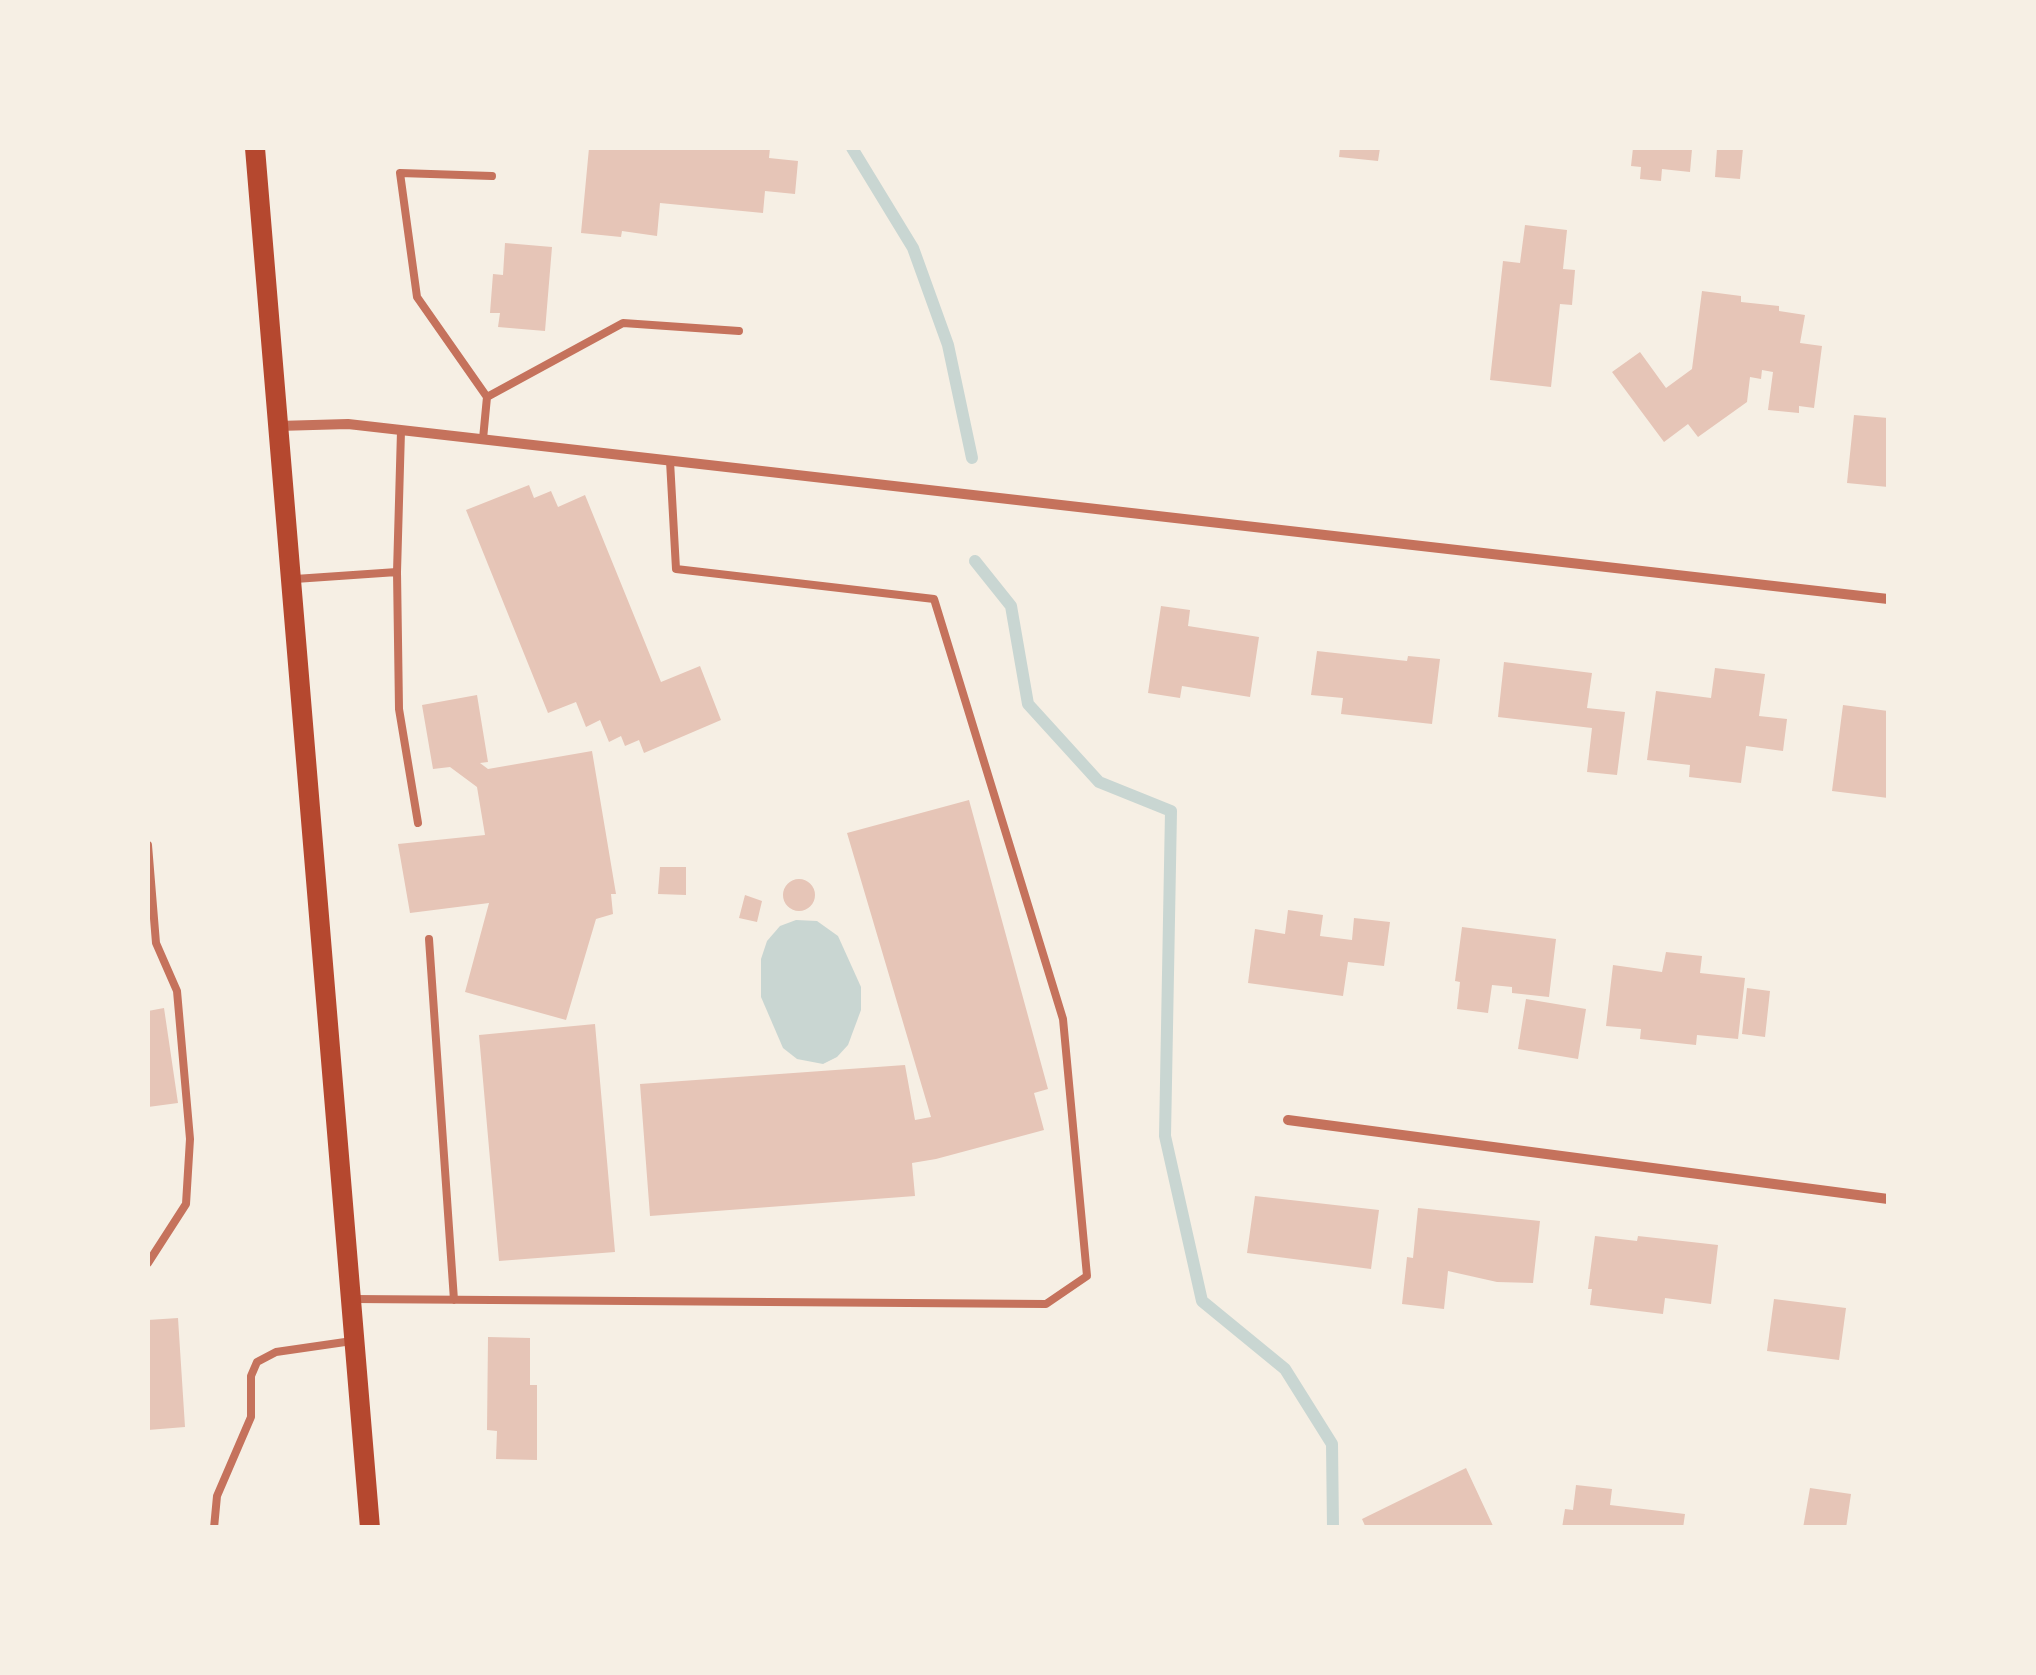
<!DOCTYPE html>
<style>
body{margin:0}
#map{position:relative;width:2036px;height:1675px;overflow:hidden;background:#f6efe4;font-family:"Work Sans",sans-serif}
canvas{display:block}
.frame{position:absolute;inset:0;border:150px solid #f6efe4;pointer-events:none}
</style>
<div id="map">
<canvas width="2036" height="1675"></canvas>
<div class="frame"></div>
</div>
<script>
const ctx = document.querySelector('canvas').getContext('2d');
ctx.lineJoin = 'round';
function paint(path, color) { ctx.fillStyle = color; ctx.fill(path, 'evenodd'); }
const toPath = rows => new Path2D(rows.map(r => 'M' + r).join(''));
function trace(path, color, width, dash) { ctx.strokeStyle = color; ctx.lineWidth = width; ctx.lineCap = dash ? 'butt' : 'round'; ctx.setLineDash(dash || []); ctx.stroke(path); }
paint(toPath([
 [796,920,817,921,838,936,861,987,861,1010,848,1045,837,1057,823,1064,797,1059,783,1048,761,997,761,959,767,941,780,926]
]), '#c9d6d2');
trace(toPath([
 [852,148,913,248,948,345,972,458],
 [975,561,1011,606,1028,704,1099,782,1171,811,1165,1136,1202,1301,1285,1369,1332,1444,1333,1528]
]), '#c9d6d2', 12);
paint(toPath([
 [589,148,770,148,769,158,798,161,795,194,765,191,763,213,660,203,657,236,622,231,621,237,581,233],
 [1340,148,1380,148,1378,161,1339,157],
 [1633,148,1692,149,1690,172,1662,169,1661,181,1640,179,1641,167,1631,166],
 [1717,148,1743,148,1740,179,1715,177],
 [1525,225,1567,230,1563,269,1575,270,1572,305,1560,304,1551,387,1490,380,1503,261,1520,263],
 [505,243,552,247,545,331,498,327,500,313,490,313,493,274,503,275],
 [1702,291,1741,296,1741,302,1779,306,1779,311,1805,315,1800,343,1822,346,1814,408,1799,406,1799,413,1768,410,1773,372,1762,370,1761,379,1750,377,1747,402,1698,437,1688,424,1664,442,1612,372,1640,352,1666,388,1692,369],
 [1854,415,1888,418,1888,487,1847,483],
 [529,485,534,498,551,491,558,507,585,495,661,682,700,666,721,720,644,753,639,740,625,746,621,736,609,742,600,720,586,727,576,702,548,713,466,510],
 [1161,606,1190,610,1188,626,1259,637,1250,697,1182,686,1180,698,1148,693],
 [1317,651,1407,661,1408,656,1440,659,1432,724,1341,714,1343,698,1311,695],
 [1504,662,1592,673,1587,708,1625,712,1617,775,1587,772,1592,728,1498,717],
 [1715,668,1765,674,1759,716,1787,719,1783,751,1746,746,1741,783,1689,777,1690,765,1647,760,1656,691,1711,698],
 [477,695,488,762,480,763,488,769,592,751,616,894,611,894,613,914,596,919,566,1020,465,992,489,903,410,913,398,844,485,835,477,787,450,767,433,769,422,705],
 [1843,705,1888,711,1888,798,1832,791],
 [969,800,1048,1089,1034,1093,1044,1130,936,1159,912,1163,915,1196,650,1216,640,1084,905,1065,915,1120,931,1117,847,833],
 [660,867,686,867,686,895,658,894],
 '783 895a16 16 0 1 1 32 0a16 16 0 1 1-32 0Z',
 [745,895,762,901,757,922,739,918],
 [1288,910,1323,915,1320,936,1352,940,1354,918,1390,922,1384,966,1348,962,1343,996,1248,983,1255,929,1285,934],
 [1462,927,1556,939,1549,997,1512,993,1512,987,1492,985,1488,1013,1457,1009,1460,982,1455,981],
 [1666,952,1702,956,1700,973,1745,978,1738,1039,1697,1035,1696,1045,1640,1039,1641,1029,1606,1026,1613,965,1662,972],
 [1747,988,1770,991,1765,1037,1742,1034],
 [1526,999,1586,1009,1578,1059,1518,1049],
 [164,1008,178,1103,148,1107,148,1011],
 [595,1024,615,1252,499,1261,479,1035],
 [1255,1196,1379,1210,1371,1269,1247,1253],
 [1418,1208,1540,1221,1533,1283,1497,1282,1448,1271,1444,1309,1402,1304,1407,1257,1413,1258],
 [1595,1236,1637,1241,1638,1236,1718,1245,1711,1304,1665,1298,1663,1314,1590,1305,1592,1289,1588,1289],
 [1774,1299,1846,1308,1839,1360,1767,1351],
 [178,1318,185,1427,148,1430,148,1320],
 [488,1337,530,1338,530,1385,537,1385,537,1460,496,1459,497,1431,487,1430],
 [1466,1468,1494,1528,1366,1528,1362,1519],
 [1576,1485,1612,1489,1610,1505,1685,1514,1683,1528,1562,1528,1565,1509,1573,1510],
 [1810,1488,1851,1494,1846,1528,1803,1528]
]), '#e6c5b7');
trace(toPath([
 [487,397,623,323,739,331],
 [483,439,487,397,417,297,400,173,492,176],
 [397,572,399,709,418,823],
 [295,579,397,572,401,431],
 [148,845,156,943,177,991,190,1139,186,1204,148,1263],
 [429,939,454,1300],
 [354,1299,1046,1304,1087,1276,1063,1019,934,599,676,569,670,461],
 [214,1528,217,1496,251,1417,251,1376,257,1362,276,1352,352,1341]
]), '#c5725c', 8);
trace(toPath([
 [278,426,348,424,1888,599],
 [1288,1120,1888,1199]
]), '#c5725c', 10);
trace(toPath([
 [255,148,370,1528]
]), '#b5482f', 20);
</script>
